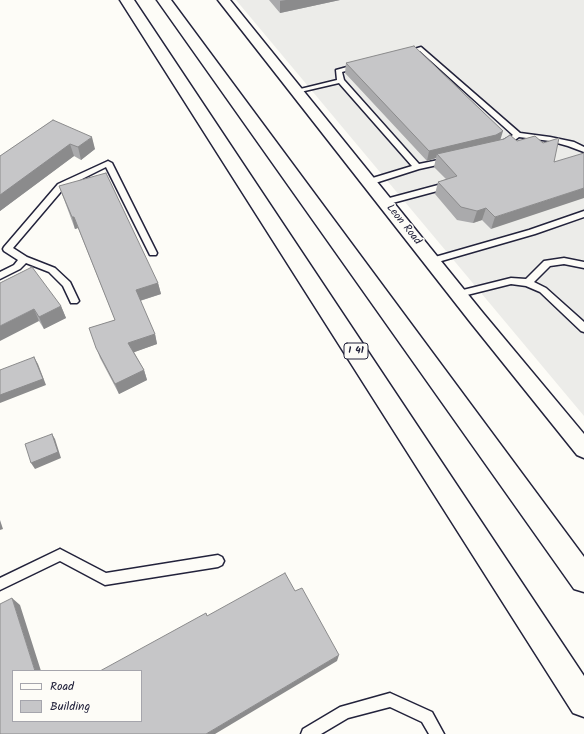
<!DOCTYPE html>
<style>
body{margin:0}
#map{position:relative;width:584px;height:734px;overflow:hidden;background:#fdfcf7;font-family:Kalam,sans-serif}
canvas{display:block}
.legend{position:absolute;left:12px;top:670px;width:130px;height:52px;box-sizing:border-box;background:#fdfcf7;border:1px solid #a5a5ac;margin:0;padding:5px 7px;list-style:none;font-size:12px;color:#22223b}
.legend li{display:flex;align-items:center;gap:8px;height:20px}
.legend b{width:20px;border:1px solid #a5a5ac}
</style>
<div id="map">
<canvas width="584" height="734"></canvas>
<ul class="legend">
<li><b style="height:5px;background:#fdfcf7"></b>Road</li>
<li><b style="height:11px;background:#c6c6c8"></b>Building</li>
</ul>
</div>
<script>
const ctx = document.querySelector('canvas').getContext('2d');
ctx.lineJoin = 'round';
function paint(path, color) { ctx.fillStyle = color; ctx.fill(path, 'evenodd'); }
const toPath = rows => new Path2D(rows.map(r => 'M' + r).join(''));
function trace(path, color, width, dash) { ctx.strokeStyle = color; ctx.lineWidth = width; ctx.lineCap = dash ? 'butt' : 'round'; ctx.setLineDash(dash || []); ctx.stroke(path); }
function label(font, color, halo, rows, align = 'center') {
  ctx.font = font + ' Kalam,sans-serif'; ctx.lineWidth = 3; ctx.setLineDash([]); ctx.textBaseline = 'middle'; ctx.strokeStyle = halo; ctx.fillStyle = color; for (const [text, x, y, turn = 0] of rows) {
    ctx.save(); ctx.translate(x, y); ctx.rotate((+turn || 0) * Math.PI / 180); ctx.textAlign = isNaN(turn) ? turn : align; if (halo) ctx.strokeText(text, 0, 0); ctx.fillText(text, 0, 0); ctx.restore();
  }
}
paint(toPath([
 [236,0,584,0,584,416]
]), '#ecece9');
const service = toPath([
 [421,47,520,133,550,137,574,142,584,147,584,152,568,146,550,141,519,137,505,147,499,147,499,143,513,135,420,51,404,55,401,53,421,47],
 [358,64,360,65,360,67,342,72,344,80,419,164,448,158,452,160,451,162,419,169,369,185,366,184,366,180,412,166,339,83,296,93,292,91,337,80,336,70,358,64],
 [108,161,112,163,157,253,156,255,150,255,106,167,64,188,13,248,27,257,55,268,70,282,79,301,77,303,71,303,63,286,49,272,26,263,20,269,0,279,0,272,14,265,18,260,4,251,3,249,4,247,58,184,108,161],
 [438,185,442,188,441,190,385,205,381,202,382,200,438,185],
 [584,211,584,217,535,234,431,264,427,261,428,259,529,230,584,211],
 [564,258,584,262,584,268,564,264,550,266,534,282,546,288,584,322,584,332,581,331,540,292,526,286,511,284,459,297,454,294,459,291,511,278,526,279,544,261,564,258],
 [60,549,106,573,218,555,222,557,224,561,222,565,218,567,105,585,60,561,0,590,0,578,60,549],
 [390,693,432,712,444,734,429,734,422,722,390,707,348,718,321,734,301,734,303,729,340,707,390,693]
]);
const minor = toPath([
 [218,0,230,0,483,313,584,434,584,458,577,455,471,323,218,0]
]);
const motorway = toPath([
 [120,0,134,0,584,676,584,717,573,713,120,0],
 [157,0,171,0,584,557,584,592,574,589,157,0]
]);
trace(service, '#22223b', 3);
trace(minor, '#22223b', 3);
trace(motorway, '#22223b', 3);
paint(service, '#fdfcf7');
paint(minor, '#fdfcf7');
paint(motorway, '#fdfcf7');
paint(toPath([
 [269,0,340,0,280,13],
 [346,63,500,140,517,141,535,136,491,229,482,220,473,223,457,220,435,194,438,182,446,179,434,167,436,158,427,161,345,73],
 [53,120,95,149,81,160,74,156,0,211,0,156],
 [59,186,158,283,161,294,140,301,155,334,157,344,134,352,144,370,147,380,119,394,100,358,89,328,115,320,78,228,75,229],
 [0,283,61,306,66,318,44,329,39,321]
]), '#aaaaac');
paint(toPath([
 [286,0,340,0,280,13,280,1],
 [503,131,500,141,437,154,436,158,427,161,429,151],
 [92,137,95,149,81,160,78,147],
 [70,144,74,156,0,211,0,195],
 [584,188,584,198,491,229,495,217],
 [486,208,482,220,473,223,477,211],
 [72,217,74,217,78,228,75,229],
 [158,283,161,294,139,301,136,290],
 [61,306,66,318,44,329,39,317],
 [34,309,39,321,0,341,0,326],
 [155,334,157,344,132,353,128,343],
 [34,357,38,364,46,385,0,403,0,395],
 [144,370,147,380,119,394,115,384],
 [52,434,55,439,61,458,35,469,31,463],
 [0,520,3,529,0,530],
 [12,598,20,605,41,671,35,671],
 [339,655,337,661,215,734,206,734]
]), '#8b8b8c');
const building = toPath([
 [414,46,503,131,496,135,429,151,346,63,414,46],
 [53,120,92,137,78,147,70,144,0,195,0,156,53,120],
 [510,135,517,141,535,136,543,143,559,138,554,162,584,153,584,188,495,217,486,208,477,211,461,207,438,182,457,176,437,154,504,139,510,135],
 [106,173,158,283,136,290,155,334,128,343,144,370,115,384,96,348,89,328,115,320,74,217,72,217,59,186,106,173],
 [32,267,61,306,39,317,34,309,0,326,0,283,32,267],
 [34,357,43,379,0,395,0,370,34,357],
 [52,434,58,452,31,463,25,444,52,434],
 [285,573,295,591,302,588,339,655,206,734,0,734,0,604,12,598,35,671,13,671,13,721,141,721,141,671,100,671,206,613,207,616,285,573]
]);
paint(building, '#c6c6c8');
trace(building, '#8b8b8c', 1);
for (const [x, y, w] of [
 [356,351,24]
]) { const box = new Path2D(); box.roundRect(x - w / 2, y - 8, w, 16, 3); ctx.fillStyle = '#fdfcf7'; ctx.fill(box); trace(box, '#22223b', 1); }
label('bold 10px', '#22223b', null, [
 ["I 41",356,351]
]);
label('11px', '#22223b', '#fdfcf7', [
 ["Leon Road",403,225,51]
]);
</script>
